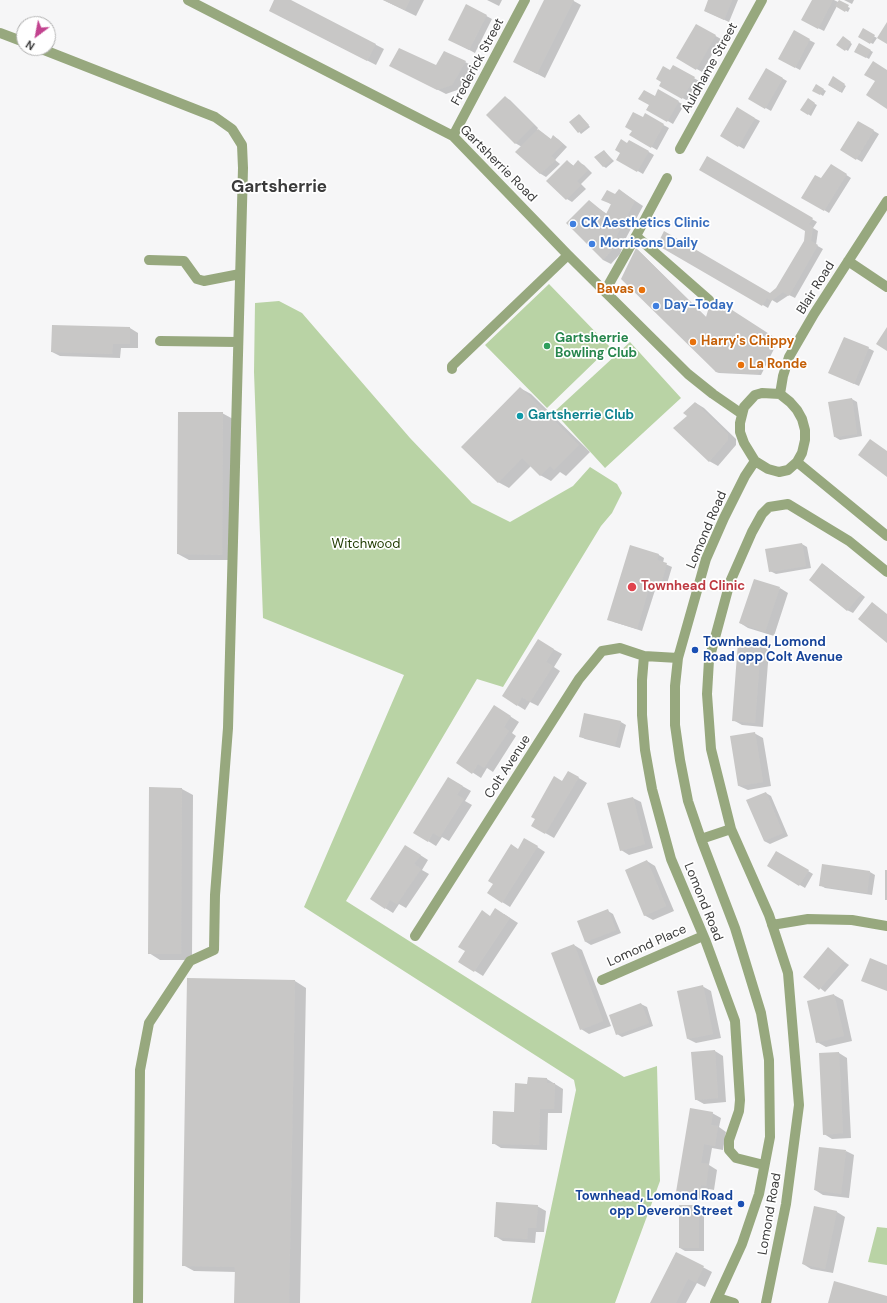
<!DOCTYPE html>
<style>
body{margin:0}
#map{position:relative;width:887px;height:1303px;overflow:hidden;background:#f6f6f7;font-family:"DM Sans",sans-serif}
canvas{display:block}
.north{position:absolute;left:16px;top:16px;width:40px;height:40px;box-sizing:border-box;background:#fff;border:1px solid #b1b1b1;border-radius:50%;rotate:212deg;font-size:11px;font-weight:700;line-height:16px;text-align:center;color:#3b3b3b}
.north::after{content:'';display:block;margin:auto;width:14px;height:18px;background:#c2438f;clip-path:polygon(50% 0,100% 100%,50% 72%,0 100%)}
</style>
<div id="map">
<canvas width="887" height="1303"></canvas>
<div class="north">N</div>
</div>
<script>
const ctx = document.querySelector('canvas').getContext('2d');
ctx.lineJoin = 'round';
function paint(path, color) { ctx.fillStyle = color; ctx.fill(path, 'evenodd'); }
const toPath = rows => new Path2D(rows.map(r => 'M' + r).join(''));
function trace(path, color, width, dash) { ctx.strokeStyle = color; ctx.lineWidth = width; ctx.lineCap = dash ? 'butt' : 'round'; ctx.setLineDash(dash || []); ctx.stroke(path); }
function label(font, color, halo, rows, align = 'center') {
  ctx.font = font + ' "DM Sans",sans-serif'; ctx.lineWidth = 3.5; ctx.setLineDash([]); ctx.textBaseline = 'middle'; ctx.strokeStyle = halo; ctx.fillStyle = color; for (const [text, x, y, turn = 0] of rows) {
    ctx.save(); ctx.translate(x, y); ctx.rotate((+turn || 0) * Math.PI / 180); ctx.textAlign = isNaN(turn) ? turn : align; if (halo) ctx.strokeText(text, 0, 0); ctx.fillText(text, 0, 0); ctx.restore();
  }
}
paint(toPath([
 [549,284,610,347,547,408,485,345],
 [279,301,302,313,410,438,472,503,510,522,573,486,590,467,617,484,622,493,612,513,601,526,503,687,477,679,346,901,624,1077,657,1066,660,1181,615,1303,531,1303,576,1090,574,1080,304,907,404,675,263,618,254,372,255,303],
 [630,342,681,398,605,468,554,412],
 [877,1227,887,1228,887,1265,868,1262]
]), '#b9d3a5');
paint(toPath([
 [275,0,289,0,384,49,376,65,278,15],
 [383,0,424,0,416,16],
 [487,0,502,0,499,6],
 [545,0,572,0,581,5,545,78,522,66],
 [709,0,738,0,729,22,705,11],
 [813,0,834,0,850,8,848,12,837,6,824,31,808,23],
 [844,0,854,0,852,4],
 [466,5,492,19,475,53,454,42],
 [696,25,721,39,702,72,678,58],
 [863,30,877,38,873,44,859,37],
 [794,32,815,43,800,70,780,59],
 [843,37,852,44,848,51,838,45],
 [859,44,873,52,869,59,855,51],
 [465,62,473,66,460,89,446,94,399,70,437,67],
 [673,66,699,81,688,101,660,86],
 [766,69,787,81,771,111,750,99],
 [833,78,846,86,842,93,829,85],
 [817,86,826,91,823,96,814,90],
 [659,91,684,105,673,124,647,109],
 [505,97,510,100,538,128,537,130,551,140,553,136,558,139,567,147,555,160,560,164,546,177,541,174,517,152,522,147,515,143],
 [808,100,817,105,811,116,802,110],
 [737,109,760,121,744,149,721,136],
 [580,115,590,127,581,134,571,122],
 [645,115,669,128,657,150,631,135],
 [859,122,879,134,862,162,841,150],
 [630,141,654,155,643,174,617,159],
 [604,151,614,161,606,168,603,166],
 [707,157,817,222,813,228,818,231,816,245,823,249,795,298,789,295,777,303,772,300,768,308,658,244,770,294,777,289,805,241,806,230],
 [567,161,574,166,578,162,584,165,592,173,581,184,586,189,572,202,567,199,548,181],
 [836,168,851,178,829,213,803,197],
 [619,190,643,206,626,238,620,254,611,264,603,260,589,202,607,214,612,205,603,199,615,195],
 [637,249,707,318,713,299,778,341,761,375,719,373,716,372],
 [130,328,138,333,138,348,121,348,120,358,60,356,52,352],
 [868,348,874,351,859,386,830,373],
 [520,388,531,394,590,452,566,476,560,472,551,481,540,475,531,466,509,488,498,482],
 [852,399,857,402,862,436,840,440,835,437],
 [696,403,704,408,736,439,736,445,718,466,709,461,688,416],
 [222,413,233,419,233,560,189,560,178,554],
 [802,544,807,547,811,568,776,574,770,571],
 [631,546,659,555,664,558,663,563,672,567,666,587,657,584,642,631,614,622,609,619],
 [823,564,865,597,853,613,847,610],
 [780,588,788,593,774,636,748,628,740,623],
 [546,645,562,654,554,667,560,671,538,706,530,702,525,710,517,705],
 [760,645,769,650,763,727,742,725,733,720],
 [502,711,519,722,512,733,516,736,493,772,487,768,481,778,458,763],
 [621,722,626,725,620,748,585,739,580,736],
 [754,733,763,738,771,786,748,790,739,786],
 [569,772,587,783,554,838,533,826],
 [457,783,471,791,465,801,472,805,449,841,442,837,436,846,428,841],
 [182,789,193,795,192,960,160,960,149,953],
 [766,793,771,796,788,836,770,844,764,841],
 [633,798,641,802,653,848,629,855,621,850],
 [525,839,545,852,510,907,502,902],
 [414,851,428,860,422,870,429,874,406,908,399,904,393,913,385,908],
 [777,852,813,874,805,888,768,866],
 [647,861,655,866,674,911,653,920,644,915],
 [870,872,875,875,872,895,825,888,820,885],
 [608,911,613,914,621,933,591,945,586,942,578,922],
 [504,914,518,923,483,976,459,961,491,916],
 [574,945,582,950,611,1026,589,1034,581,1029],
 [828,949,849,965,825,992,805,976],
 [295,981,306,988,300,1303,235,1303,236,1272,194,1271,183,1265],
 [702,986,711,991,721,1038,696,1043,688,1039],
 [834,995,843,1000,852,1041,826,1047,817,1042],
 [641,1004,647,1007,653,1026,622,1037,617,1034],
 [715,1051,723,1056,726,1102,704,1104,695,1099],
 [839,1053,847,1058,851,1138,832,1139,824,1134],
 [529,1078,547,1079,563,1089,562,1113,548,1113,547,1150,501,1148,493,1143,515,1113,528,1085],
 [712,1113,721,1118,719,1127,726,1132,723,1150,712,1148,709,1165,717,1170,714,1190,709,1189,707,1200,685,1196,677,1191],
 [846,1151,854,1155,849,1198,823,1195,815,1190],
 [537,1206,546,1211,544,1232,536,1232,535,1243,503,1241,495,1236],
 [699,1206,704,1209,704,1251,685,1251,680,1248],
 [815,1207,837,1212,845,1217,833,1273,811,1269,803,1264],
 [676,1253,712,1272,705,1287,697,1283,686,1303,651,1303]
]), '#0003');
paint(toPath([
 [274,0,291,0,376,44,367,61,269,11],
 [383,0,410,0,405,10],
 [544,0,574,0,537,74,513,62],
 [708,0,732,0,724,20,704,11],
 [812,0,833,0,818,29,801,20],
 [839,0,849,5,845,12,835,6],
 [466,4,487,15,469,50,448,40],
 [887,22,887,44,877,38],
 [696,24,716,35,696,70,676,58],
 [863,28,875,35,870,44,858,37],
 [794,30,810,39,795,68,778,59],
 [843,36,851,42,845,51,836,45],
 [859,43,871,50,866,58,854,52],
 [399,48,436,65,444,51,466,61,452,85,437,90,389,66],
 [873,61,887,70,887,109,866,95,875,81,864,75],
 [673,65,695,77,682,99,659,86,661,82,656,79,663,66,670,70],
 [766,68,783,78,765,109,748,99],
 [833,76,845,84,840,92,828,85],
 [816,84,824,89,820,95,812,91],
 [658,89,679,101,667,122,646,110,649,105,638,99,644,90,655,96],
 [505,96,534,125,515,144,486,115],
 [808,98,815,103,808,115,800,110],
 [737,107,755,118,738,147,720,136],
 [633,112,643,117,645,113,664,124,651,148,629,135,632,131,625,127],
 [579,114,589,125,578,133,569,122],
 [858,121,874,130,856,160,840,150],
 [538,129,551,139,553,135,563,144,551,156,556,160,540,174,515,152],
 [621,139,627,143,629,140,649,151,637,172,616,160,620,153,615,150],
 [604,150,612,160,603,167,594,157],
 [707,156,813,218,809,224,813,227,811,241,818,245,789,296,783,292,771,301,767,298,762,306,657,245,664,231,770,293,776,288,804,241,805,231,699,170],
 [567,160,573,166,578,160,588,170,577,181,581,185,566,200,546,181],
 [831,164,847,174,824,211,801,198,815,175,821,178],
 [619,189,635,201,618,233,612,250,603,260,566,223,589,200,606,214,611,204,601,200,607,190,615,194],
 [636,248,706,317,712,297,777,339,758,374,716,372,621,279],
 [52,325,130,327,130,344,113,344,112,354,51,352],
 [887,327,887,351,876,344],
 [844,337,869,347,854,384,828,373],
 [520,387,579,445,554,470,550,466,540,476,522,458,498,483,461,447],
 [852,398,857,434,834,437,828,402],
 [695,402,728,434,728,440,709,462,673,428,687,416,683,413],
 [178,412,223,412,222,555,177,554],
 [870,439,887,451,887,477,858,455],
 [802,543,806,566,769,572,765,549],
 [630,545,659,554,657,560,667,563,661,584,651,581,637,629,607,620],
 [822,563,861,594,847,611,809,580],
 [754,579,780,587,765,632,739,623],
 [872,602,887,614,887,643,858,619],
 [538,639,554,649,546,662,553,666,530,702,522,697,517,706,502,696],
 [738,642,761,644,755,723,732,721],
 [494,705,511,716,504,727,509,731,484,768,478,764,472,774,456,763],
 [584,713,621,721,615,746,579,737],
 [755,732,763,782,738,786,730,736],
 [568,771,579,777,545,834,531,826,535,819,531,817,554,776,562,781],
 [448,777,463,786,457,795,464,799,440,837,433,833,428,842,413,833],
 [149,787,182,788,181,954,148,954],
 [766,792,783,833,764,841,746,800],
 [633,797,645,844,620,851,607,803],
 [524,838,538,846,502,903,487,893,493,884,488,881,511,844,518,849],
 [405,845,421,855,414,864,421,869,397,904,390,900,385,909,370,899],
 [776,851,809,870,799,886,767,866],
 [647,860,666,906,644,916,625,870],
 [822,864,870,871,867,893,819,886],
 [885,870,887,870,887,900,885,900],
 [495,908,510,918,474,972,458,962,465,951,458,947,482,910,490,916],
 [608,909,616,930,585,942,577,921],
 [574,944,603,1021,580,1030,551,953],
 [828,947,844,961,819,990,803,977],
 [870,958,887,965,887,991,861,981],
 [187,978,295,980,289,1303,234,1303,235,1267,182,1266],
 [703,985,713,1034,687,1039,677,991],
 [834,994,844,1036,816,1043,807,1001],
 [641,1003,649,1023,616,1035,609,1015],
 [715,1050,718,1098,695,1100,691,1052],
 [839,1052,843,1133,823,1135,819,1053],
 [528,1077,547,1078,547,1083,555,1083,554,1109,540,1109,539,1145,492,1144,493,1111,514,1112,515,1083,527,1084],
 [690,1108,713,1112,711,1125,718,1126,715,1146,704,1144,701,1163,709,1164,706,1186,701,1185,699,1196,676,1192],
 [819,1147,846,1150,841,1194,814,1190],
 [496,1202,538,1205,536,1228,528,1228,527,1239,494,1237],
 [679,1205,699,1205,699,1248,679,1248],
 [814,1206,837,1211,825,1269,802,1264],
 [676,1252,704,1266,696,1283,688,1279,676,1303,650,1303],
 [834,1281,887,1296,887,1303,828,1303]
]), '#c8c7c6');
trace(toPath([
 [188,0,453,136,568,255,688,374,713,394,742,414],
 [0,33,24,42],
 [39,48,215,117,232,129,242,145,243,168,228,728,215,895,214,950,190,961,149,1023,140,1070,138,1303],
 [453,136,525,0],
 [680,149,762,0],
 [636,236,709,300],
 [149,260,184,261,197,279,204,281,240,274],
 [848,261,887,287],
 [605,291,636,236,667,178],
 [160,341,238,342],
 [452,369,452,366,568,255],
 [762,393,780,394,790,402,797,410,802,419,805,430,805,440,802,453,797,462,788,470,779,472,768,469,755,461,744,443,740,432,740,423,744,407,755,395,762,393],
 [780,394,783,376,789,357,814,314,887,201],
 [797,462,887,536],
 [678,658,644,656,642,680,642,715,645,750,652,789,671,859,706,942,735,1021,740,1100,739,1111,729,1140,729,1150,736,1158,764,1165],
 [701,839,731,829],
 [772,925,808,919,852,920,887,926],
 [415,936,579,679,602,651,620,648,644,656],
 [602,980,703,936],
 [718,1298,734,1303],
 [715,1303,742,1244,759,1194,770,1137,769,1060,761,1013,735,928,701,839,688,801,680,760,675,725,675,686,678,658,706,559,724,518,745,476,755,461],
 [766,1303,786,1204,799,1105,788,973,769,915,731,829,711,749,707,694,709,660,730,582,752,532,762,514,769,507,788,504,849,541,887,572]
]), '#97a87e', 10);
for (const [x, y, r, color] of [
 [573,224,4,"#3f7fe0"],
 [592,244,4,"#3f7fe0"],
 [642,290,4,"#e8710a"],
 [656,306,4,"#3f7fe0"],
 [693,342,4,"#e8710a"],
 [547,346,4,"#2e9e5b"],
 [741,365,4,"#e8710a"],
 [520,416,4,"#0f9aa8"],
 [632,587,5,"#e0444e"],
 [695,650,4,"#1a4fb4"],
 [741,1204,4,"#1a4fb4"]
]) { const dot = new Path2D(); dot.arc(x, y, r, 0, 2 * Math.PI); ctx.fillStyle = color; ctx.fill(dot); trace(dot, '#fff', 1.5); }
label('13px', '#3b3b3b', '#fff', [
 ["Frederick Street",478,62,-62],
 ["Auldhame Street",710,68,-61],
 ["Gartsherrie Road",498,164,45],
 ["Blair Road",816,288,-58],
 ["Lomond Road",707,530,-67],
 ["Colt Avenue",508,767,-57],
 ["Lomond Road",703,902,68],
 ["Lomond Place",647,946,-24],
 ["Lomond Road",770,1214,-80]
]);
label('bold 13px', '#366cbe', '#fff', [
 ["CK Aesthetics Clinic",581,224],
 ["Morrisons Daily",600,244],
 ["Day-Today",664,306]
], 'left');
label('bold 13px', '#c56008', '#fff', [
 ["Bavas",634,290,"right"],
 ["Harry's Chippy",701,342],
 ["La Ronde",749,365]
], 'left');
label('bold 13px', '#27864d', '#fff', [
 ["Gartsherrie",555,339],
 ["Bowling Club",555,354]
], 'left');
label('bold 13px', '#0d838f', '#fff', [
 ["Gartsherrie Club",528,416]
], 'left');
label('13px', '#223d04', '#fff', [
 ["Witchwood",366,545]
]);
label('bold 13px', '#be3a42', '#fff', [
 ["Townhead Clinic",641,587]
], 'left');
label('bold 13px', '#164399', '#fff', [
 ["Townhead, Lomond",703,643],
 ["Road opp Colt Avenue",703,658],
 ["Townhead, Lomond Road",733,1197,"right"],
 ["opp Deveron Street",733,1212,"right"]
], 'left');
label('bold 17px', '#3b3b3b', '#fff', [
 ["Gartsherrie",279,188]
]);
</script>
